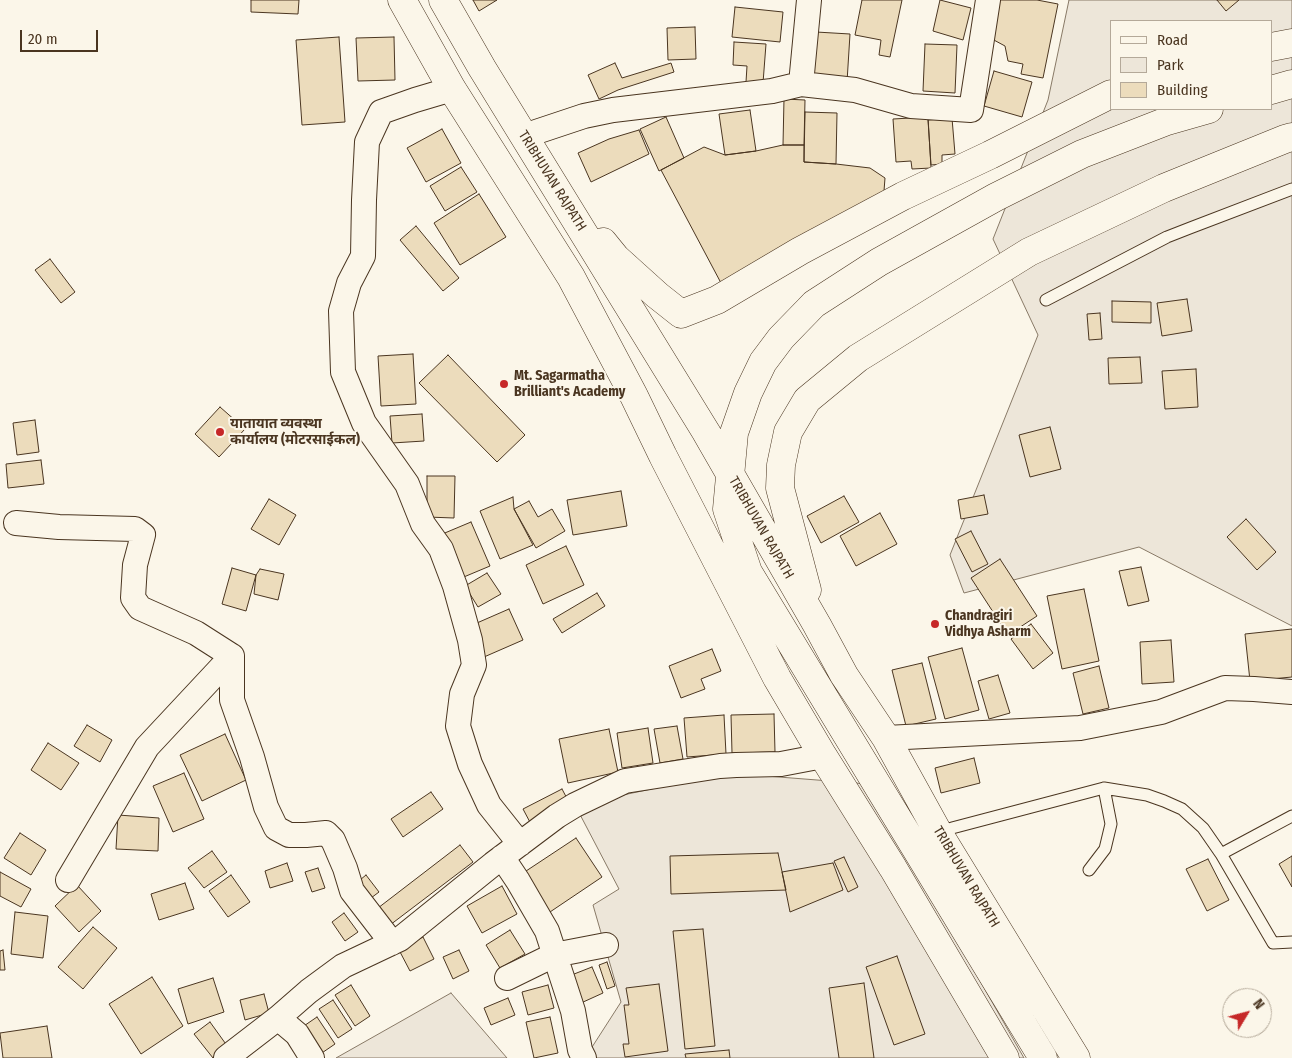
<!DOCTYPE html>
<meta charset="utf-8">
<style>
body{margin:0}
#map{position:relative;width:1292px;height:1058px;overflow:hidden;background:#fbf6e9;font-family:"Fira Sans Condensed",sans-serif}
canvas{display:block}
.legend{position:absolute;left:1110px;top:20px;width:162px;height:90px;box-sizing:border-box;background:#fbf6e9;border:1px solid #b4a999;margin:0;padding:6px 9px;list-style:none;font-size:15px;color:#4a3520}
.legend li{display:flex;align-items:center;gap:10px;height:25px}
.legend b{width:25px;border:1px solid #b4a999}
.north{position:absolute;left:1222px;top:988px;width:50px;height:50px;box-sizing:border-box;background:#fbf6e9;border:1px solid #b4a999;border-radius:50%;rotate:53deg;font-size:14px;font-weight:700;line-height:20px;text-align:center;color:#4a3520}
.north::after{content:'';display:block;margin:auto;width:18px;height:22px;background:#c62828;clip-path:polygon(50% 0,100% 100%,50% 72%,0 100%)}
.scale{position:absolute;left:20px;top:30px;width:78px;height:22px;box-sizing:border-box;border:2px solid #4a3520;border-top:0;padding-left:6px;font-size:15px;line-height:18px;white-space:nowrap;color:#4a3520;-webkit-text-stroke:4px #fbf6e9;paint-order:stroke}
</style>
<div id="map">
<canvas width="1292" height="1058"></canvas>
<ul class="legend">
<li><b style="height:6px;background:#fbf6e9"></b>Road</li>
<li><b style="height:14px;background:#ede6d9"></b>Park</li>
<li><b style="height:14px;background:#ecdcbc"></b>Building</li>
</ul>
<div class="north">N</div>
<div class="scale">20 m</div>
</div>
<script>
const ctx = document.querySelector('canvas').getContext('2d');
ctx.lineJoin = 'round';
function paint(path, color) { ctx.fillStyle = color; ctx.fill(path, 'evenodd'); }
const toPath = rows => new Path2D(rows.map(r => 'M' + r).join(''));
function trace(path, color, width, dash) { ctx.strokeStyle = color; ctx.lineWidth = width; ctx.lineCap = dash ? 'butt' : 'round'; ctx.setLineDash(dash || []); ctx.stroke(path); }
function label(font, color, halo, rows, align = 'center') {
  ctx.font = font + ' "Fira Sans Condensed","Noto Sans Devanagari",sans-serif'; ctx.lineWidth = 4; ctx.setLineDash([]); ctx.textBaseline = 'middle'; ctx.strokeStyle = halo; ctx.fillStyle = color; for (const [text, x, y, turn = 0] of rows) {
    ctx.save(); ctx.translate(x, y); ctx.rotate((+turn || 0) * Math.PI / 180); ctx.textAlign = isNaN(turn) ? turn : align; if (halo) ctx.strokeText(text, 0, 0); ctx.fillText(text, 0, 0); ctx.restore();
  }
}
const green = toPath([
 [1069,0,1292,0,1292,626,1139,547,964,593,950,555,1038,335,993,239,1048,100,1069,0],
 [1111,21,1271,21,1271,109,1111,109,1111,21],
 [728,773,868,784,1024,1058,585,1058,621,1002,593,905,619,889,575,805,728,773],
 [451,993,507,1058,336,1058,451,993]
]);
paint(green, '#ede6d9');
trace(green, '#887966', 1);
const building = toPath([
 [251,0,299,0,298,14,251,12,251,0],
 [473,0,497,0,479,11,473,0],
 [862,0,902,0,890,57,879,55,881,40,855,35,862,0],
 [940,0,971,8,963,40,933,31,940,0],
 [1000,0,1037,0,1058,4,1043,78,1021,74,1023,64,1008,61,1005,46,992,39,1000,0],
 [1217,0,1239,0,1226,11,1217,0],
 [735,7,783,12,780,42,732,37,735,7],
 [695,27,696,59,668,60,667,28,695,27],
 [816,32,850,34,847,82,813,80,816,32],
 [339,37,345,122,302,125,296,40,339,37],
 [394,37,395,80,358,81,356,38,394,37],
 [734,42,766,44,763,83,746,82,747,66,733,65,734,42],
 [925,44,957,45,955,93,923,91,925,44],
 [615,63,622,78,671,63,674,72,618,90,599,99,588,75,615,63],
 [994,71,1032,82,1022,117,984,106,994,71],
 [784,99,805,100,804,145,783,145,784,99],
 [750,110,756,151,725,155,719,114,750,110],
 [805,112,837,113,836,164,804,162,805,112],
 [666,117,684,158,659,171,640,129,666,117],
 [928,117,931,168,912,169,911,161,896,162,893,119,928,117],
 [952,118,955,154,942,155,942,164,931,165,928,120,952,118],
 [442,129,461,163,426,182,407,148,442,129],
 [639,130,649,154,591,182,578,153,609,139,639,130],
 [783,145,804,145,804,162,836,164,870,168,885,178,884,191,721,283,661,170,704,147,725,155,756,151,783,145],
 [461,167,477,192,445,211,430,186,461,167],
 [479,194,506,237,460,265,434,223,479,194],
 [416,226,459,278,443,291,400,240,416,226],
 [50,259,75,292,61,303,35,270,50,259],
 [1187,299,1192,331,1162,336,1157,303,1187,299],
 [1112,301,1151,302,1151,323,1112,322,1112,301],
 [1100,313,1102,339,1089,340,1087,314,1100,313],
 [413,354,416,404,381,406,378,356,413,354],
 [448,355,525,435,497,462,419,383,448,355],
 [1140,357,1142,383,1109,384,1108,358,1140,357],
 [1196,369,1198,407,1165,409,1162,371,1196,369],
 [220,407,245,429,219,457,195,434,220,407],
 [422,414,424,441,392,443,390,416,422,414],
 [35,420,39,452,17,455,13,423,35,420],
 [1050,427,1061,469,1030,477,1019,435,1050,427],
 [41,460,44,484,8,488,6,464,41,460],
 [427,476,455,476,454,518,427,517,427,476],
 [621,491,627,526,573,535,567,500,621,491],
 [984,495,988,514,961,519,958,500,984,495],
 [844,496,859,522,821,543,807,516,844,496],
 [513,497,514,509,533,545,500,559,480,511,513,497],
 [269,499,296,515,279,545,251,529,269,499],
 [529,501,538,517,552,509,565,531,536,548,514,509,529,501],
 [880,513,897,544,856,566,840,536,880,513],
 [1246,519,1276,552,1257,570,1227,537,1246,519],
 [471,522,490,566,459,579,440,535,471,522],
 [971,531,988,564,972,572,955,539,971,531],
 [566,546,584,585,543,604,526,565,566,546],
 [1000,559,1037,616,1008,635,971,578,1000,559],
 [1141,567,1149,601,1128,606,1119,571,1141,567],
 [232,568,256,575,246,611,222,604,232,568],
 [260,569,284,574,278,600,254,594,256,575,260,569],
 [487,573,501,594,478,607,465,586,487,573],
 [1084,589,1099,661,1062,669,1047,596,1084,589],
 [597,593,605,606,562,633,553,619,597,593],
 [509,609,523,640,484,657,470,626,509,609],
 [1031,624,1053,653,1033,669,1011,639,1031,624],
 [1292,629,1292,677,1250,681,1245,634,1292,629],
 [1171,640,1174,682,1142,684,1140,642,1171,640],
 [962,648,979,710,945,719,928,657,962,648],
 [712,649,721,671,701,679,705,689,681,698,669,666,712,649],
 [922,663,936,719,906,726,892,670,922,663],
 [1099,666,1109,708,1083,714,1073,673,1099,666],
 [998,675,1010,713,989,719,978,681,998,675],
 [774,714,775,752,732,753,731,715,774,714],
 [724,715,726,754,687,757,684,718,724,715],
 [87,725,112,740,100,762,74,746,87,725],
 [677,726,683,759,660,763,654,729,677,726],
 [648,728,653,763,622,768,617,733,648,728],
 [609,729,618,772,568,783,559,739,609,729],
 [225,734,246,780,202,801,180,755,225,734],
 [48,743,79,763,61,790,31,770,48,743],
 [974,758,980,783,941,793,935,768,974,758],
 [184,773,204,819,173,832,153,786,184,773],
 [562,789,571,806,532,826,523,809,562,789],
 [431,792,443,809,403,837,391,819,431,792],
 [118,815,159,818,158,851,116,849,118,815],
 [20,833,46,850,31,875,4,858,20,833],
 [576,838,602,877,547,914,520,875,576,838],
 [460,845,473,862,390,925,378,908,460,845],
 [212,851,227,872,204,888,188,868,212,851],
 [778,853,786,890,671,894,670,856,778,853],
 [1292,856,1292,887,1279,864,1292,856],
 [844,857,858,887,848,892,834,861,844,857],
 [1208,859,1229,900,1207,911,1186,869,1208,859],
 [287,863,293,881,270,888,265,871,287,863],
 [833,863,843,890,790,912,782,872,833,863],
 [318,868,325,888,312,892,305,872,318,868],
 [0,872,31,889,21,907,0,896,0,872],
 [231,875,250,902,228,917,209,891,231,875],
 [366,875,379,892,367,901,354,885,366,875],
 [185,883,194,909,159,920,151,894,185,883],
 [77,885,101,911,79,932,55,906,77,885],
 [502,886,517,914,482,933,467,906,502,886],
 [15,912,48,916,43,958,11,954,15,912],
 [344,913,358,932,345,941,332,922,344,913],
 [93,927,117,948,83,989,58,967,93,927],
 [703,929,715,1046,685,1049,673,931,703,929],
 [510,930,525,954,500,968,486,945,510,930],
 [423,937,434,959,410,971,399,950,423,937],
 [3,950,5,970,0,970,0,951,3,950],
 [459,950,469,971,453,979,443,957,459,950],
 [897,956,925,1034,894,1045,866,967,897,956],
 [607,962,615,986,607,989,599,965,607,962],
 [592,967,603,993,581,1003,569,976,592,967],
 [152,977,183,1026,141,1054,109,1004,152,977],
 [213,978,224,1012,188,1024,178,989,213,978],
 [864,983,874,1058,839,1058,829,988,864,983],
 [659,984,668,1051,625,1057,623,1044,629,1044,624,1005,629,1005,626,988,659,984],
 [351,985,370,1016,355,1026,335,995,351,985],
 [548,985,554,1008,528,1015,522,992,548,985],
 [264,994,269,1013,245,1020,240,1000,264,994],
 [508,998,515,1015,491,1025,484,1008,508,998],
 [333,1000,352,1029,338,1038,319,1009,333,1000],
 [317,1017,335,1044,316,1057,298,1030,317,1017],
 [550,1017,558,1053,534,1058,526,1022,550,1017],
 [210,1022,228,1047,213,1058,194,1034,210,1022],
 [47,1026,52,1058,3,1058,0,1033,47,1026],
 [729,1050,730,1058,686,1058,685,1054,729,1050]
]);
paint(building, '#ecdcbc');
trace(building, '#4a3520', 1);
const lane = toPath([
 [1046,300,1167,237,1190,228,1292,189],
 [939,834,952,828,1104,788,1147,795,1164,801,1182,809,1203,828,1221,854,1273,943,1292,942],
 [1221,854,1292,816],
 [1089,870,1105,849,1111,824,1104,788]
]);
const street = toPath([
 [801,84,809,0],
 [452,89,415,100,381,112,367,142,364,200,363,256,349,283,341,311,343,372,364,423,407,484,423,524,441,549,455,586,470,640,474,665,462,694,458,726,470,764,489,805,520,844],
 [524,136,584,116,613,110,772,91,801,84,855,90,911,106,971,110,988,0],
 [16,523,59,527,135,529,143,535,135,565,133,598,140,608,196,633,232,656],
 [232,656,232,700,252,757,266,807,276,828,289,835,306,835,326,833,333,840,345,868,352,891,392,943],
 [886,738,1080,728,1161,712,1225,688,1254,689,1292,692],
 [502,857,518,881,547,931,573,1011,580,1050,584,1058],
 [68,880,147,747,232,656],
 [507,978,554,955,606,945],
 [278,1018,297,1034,312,1058],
 [226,1058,278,1018,309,991,343,966,400,939,493,864,557,816,575,805,625,781,720,766,736,765,781,764,823,756]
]);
const highway = toPath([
 [402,0,452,89,571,277,634,396,663,456,777,678,823,756,893,868,1005,1058],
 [443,0,482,68,706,432,817,625,844,675,886,738,939,834,1076,1058],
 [1271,47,1292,43],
 [1271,90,1292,84],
 [603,242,616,258,657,295,681,314,717,300,800,251,903,196,990,155,1111,94],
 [807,590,780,488,781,465,788,432,807,400,858,358,1029,252,1164,188,1285,139,1292,137],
 [1043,1058,748,572,727,509,734,433,748,393,763,362,781,338,814,304,879,262,996,197,1082,154,1167,121,1209,109]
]);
trace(lane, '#4a3520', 13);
trace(street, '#4a3520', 26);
trace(highway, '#4a3520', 29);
trace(lane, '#fbf6e9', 11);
trace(street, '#fbf6e9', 24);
trace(highway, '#fbf6e9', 28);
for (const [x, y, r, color] of [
 [504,384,5,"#c62828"],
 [220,432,5,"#c62828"],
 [935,624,5,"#c62828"]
]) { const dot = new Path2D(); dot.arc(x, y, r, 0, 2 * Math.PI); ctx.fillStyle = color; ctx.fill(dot); trace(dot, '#fbf6e9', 2); }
label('14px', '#4a3520', '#fbf6e9', [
 ["TRIBHUVAN RAJPATH",552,181,58],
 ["TRIBHUVAN RAJPATH",761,528,60],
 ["TRIBHUVAN RAJPATH",966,877,59]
]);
label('bold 14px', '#4a3520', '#fbf6e9', [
 ["Mt. Sagarmatha",514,376],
 ["Brilliant's Academy",514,392],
 ["यातायात व्यवस्था",230,424],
 ["कार्यालय (मोटरसाईकल)",230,440],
 ["Chandragiri",945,616],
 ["Vidhya Asharm",945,632]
], 'left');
</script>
